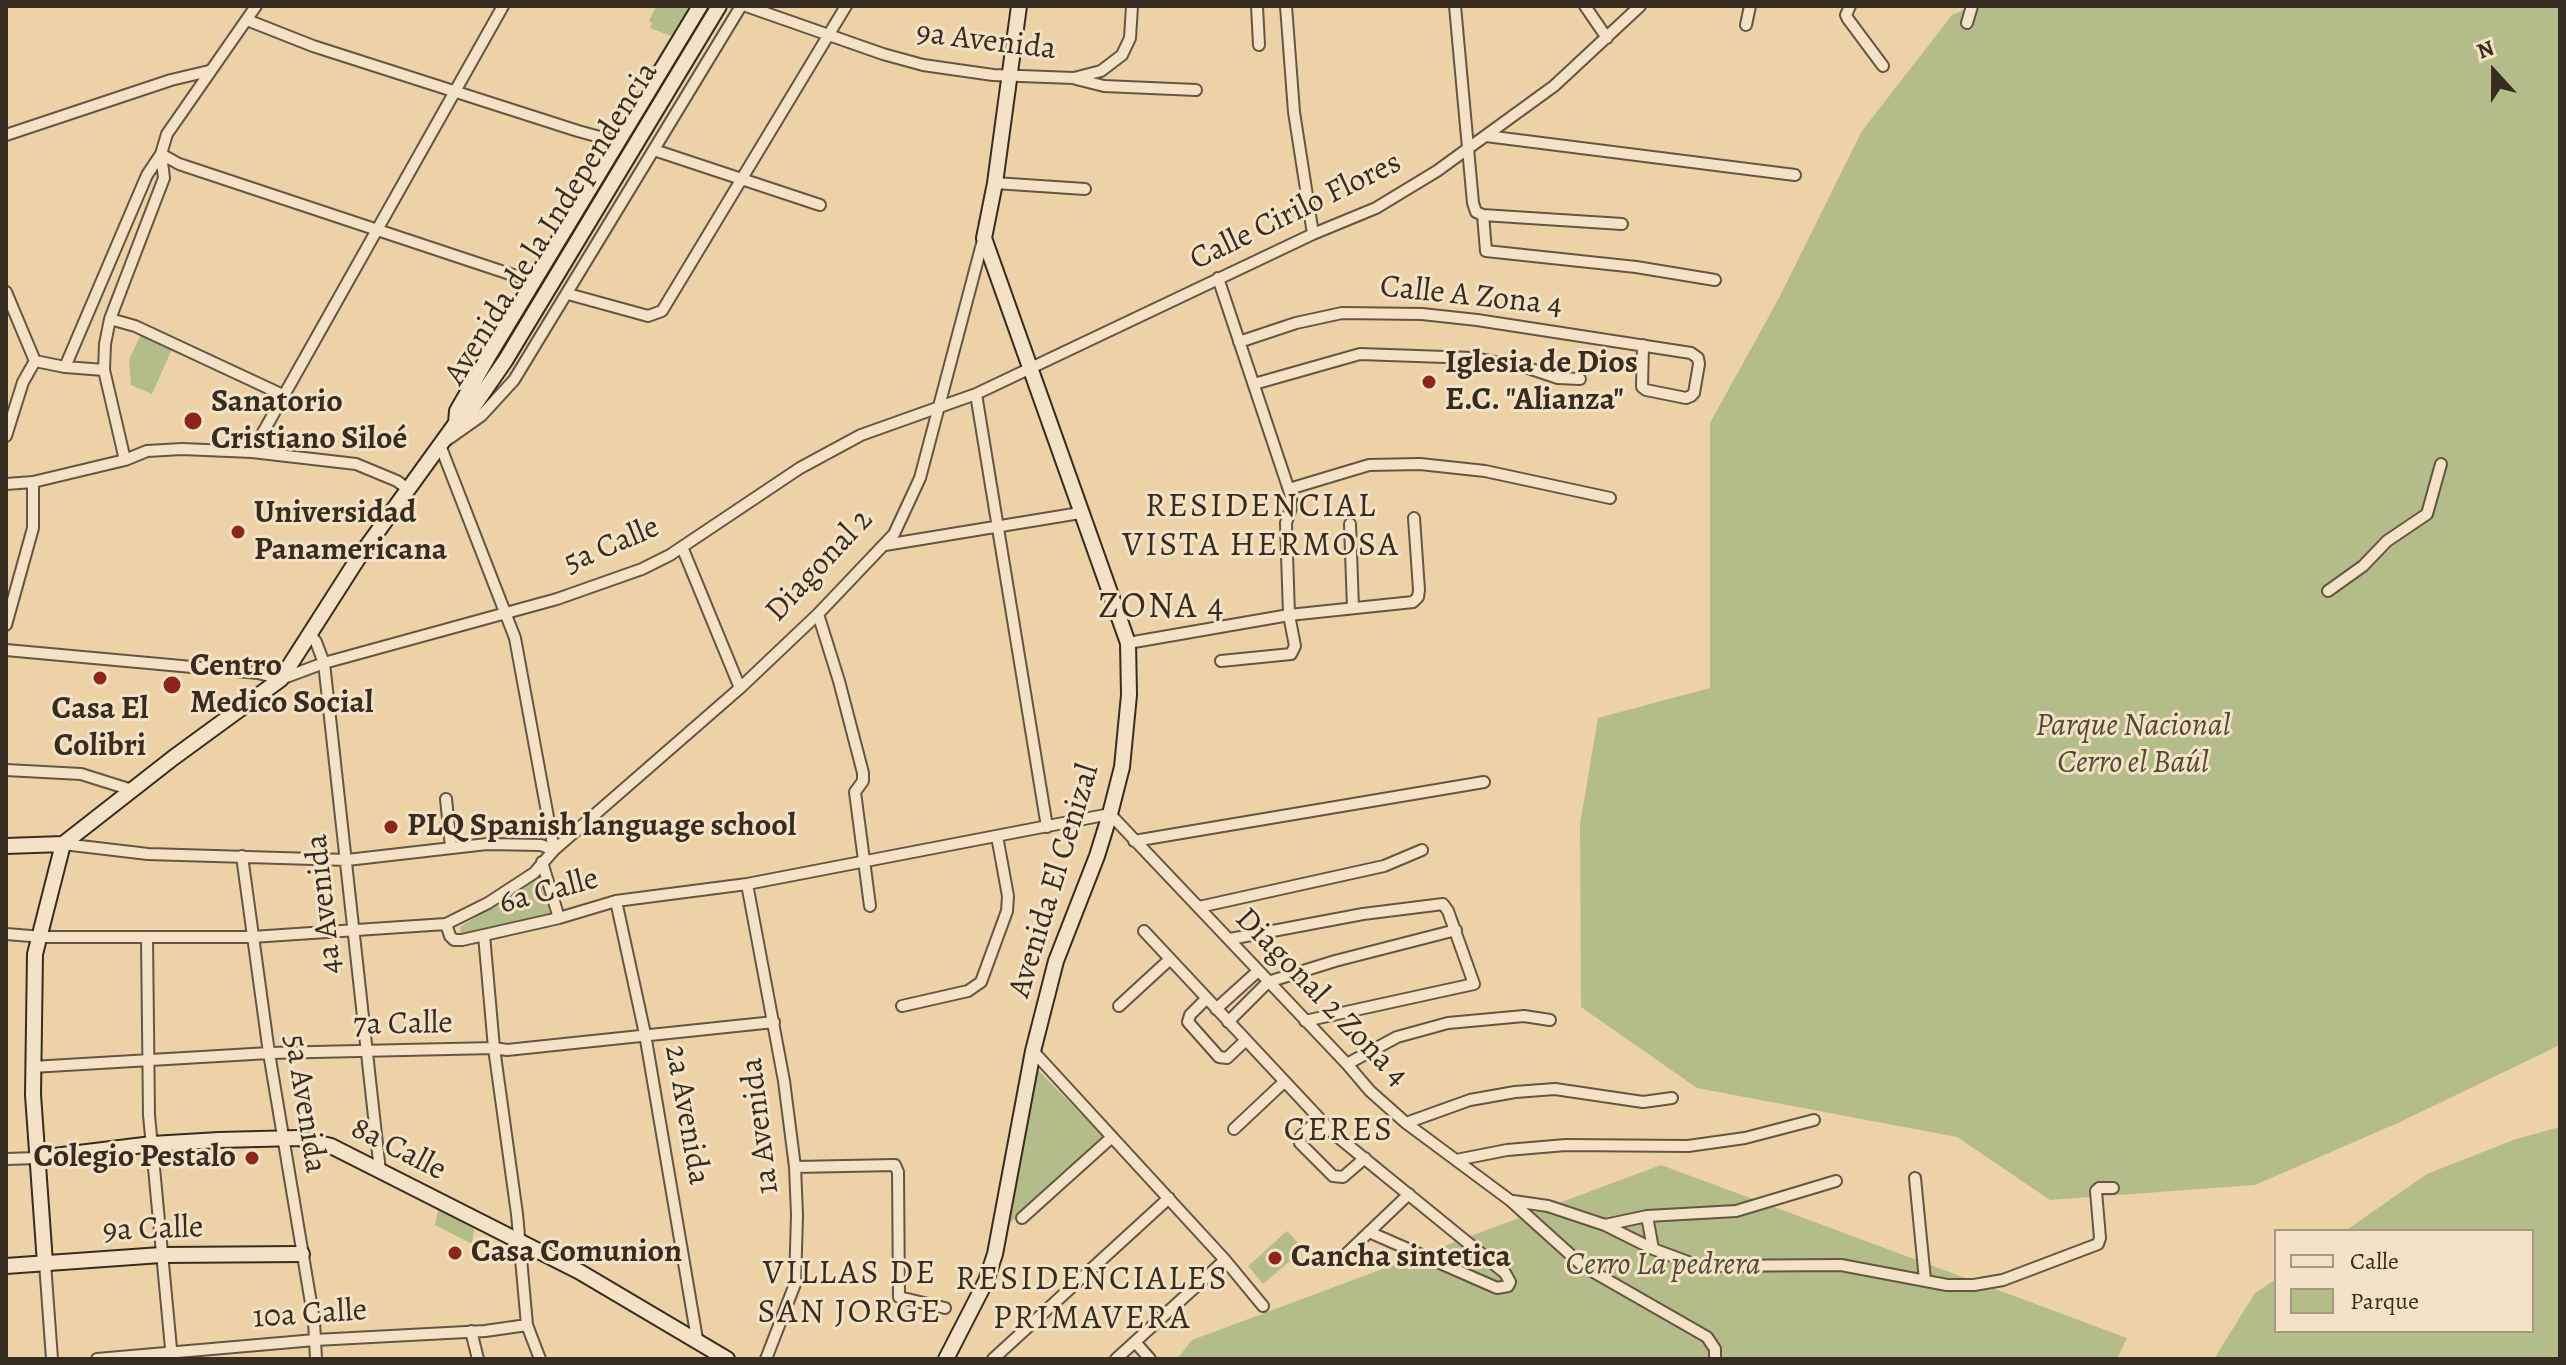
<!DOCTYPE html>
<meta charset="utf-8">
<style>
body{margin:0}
#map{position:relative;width:2566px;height:1365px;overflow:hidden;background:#ecd2a6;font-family:Alegreya,serif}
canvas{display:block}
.frame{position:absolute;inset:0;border:8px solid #372c20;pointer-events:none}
.legend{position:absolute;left:2274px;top:1229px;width:260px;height:104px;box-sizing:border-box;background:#f3e2c5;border:2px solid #a89983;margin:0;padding:10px 14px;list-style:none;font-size:24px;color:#372c20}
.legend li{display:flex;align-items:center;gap:16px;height:40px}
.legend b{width:40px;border:2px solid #a89983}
.north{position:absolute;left:2454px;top:32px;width:80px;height:80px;-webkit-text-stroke:6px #f3e2c5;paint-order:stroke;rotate:339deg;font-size:22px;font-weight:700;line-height:32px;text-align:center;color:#372c20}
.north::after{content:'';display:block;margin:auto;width:28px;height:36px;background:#372c20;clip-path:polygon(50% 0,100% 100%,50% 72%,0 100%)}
</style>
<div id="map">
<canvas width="2566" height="1365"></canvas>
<div class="frame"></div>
<ul class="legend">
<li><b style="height:10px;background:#f3e2c5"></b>Calle</li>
<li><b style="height:22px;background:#b4bd89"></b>Parque</li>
</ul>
<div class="north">N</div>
</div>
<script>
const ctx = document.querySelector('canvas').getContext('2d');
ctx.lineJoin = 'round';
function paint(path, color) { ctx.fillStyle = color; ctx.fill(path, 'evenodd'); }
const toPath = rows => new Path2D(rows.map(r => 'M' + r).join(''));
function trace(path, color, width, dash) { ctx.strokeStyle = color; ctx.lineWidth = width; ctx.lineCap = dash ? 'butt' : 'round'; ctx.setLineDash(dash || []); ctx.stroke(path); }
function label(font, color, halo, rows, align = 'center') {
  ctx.font = font + ' Alegreya,serif'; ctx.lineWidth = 6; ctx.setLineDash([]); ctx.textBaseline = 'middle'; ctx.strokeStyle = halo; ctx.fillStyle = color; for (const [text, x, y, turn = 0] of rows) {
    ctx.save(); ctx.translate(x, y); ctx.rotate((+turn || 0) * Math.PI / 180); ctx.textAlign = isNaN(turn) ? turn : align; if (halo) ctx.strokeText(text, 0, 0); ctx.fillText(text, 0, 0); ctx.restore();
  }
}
paint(toPath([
 [656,6,688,8,671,36,650,28,652,23,649,21],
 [1973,6,2560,6,2560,1045,2400,1122,2255,1185,2050,1200,1957,1137,1697,1088,1581,1007,1580,824,1598,718,1710,688,1710,423,1779,298,1862,131,1952,15],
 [141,334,172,349,152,394,131,385,129,360],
 [539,877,550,913,461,934,460,927],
 [1037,1069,1104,1137,1010,1223],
 [2560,1127,2560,1359,2214,1359,2255,1293,2276,1279,2276,1331,2532,1331,2532,1231,2345,1231,2427,1174,2516,1139],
 [1661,1165,2127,1338,2117,1359,1177,1359,1192,1340],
 [439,1206,474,1229,472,1244,435,1225],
 [1287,1231,1304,1249,1263,1284,1248,1266]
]), '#b4bd89');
const street = toPath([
 [746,6,883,54,923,65,993,75,1074,78,1101,71,1122,55,1130,38,1132,6],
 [1257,6,1259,45],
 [1286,6,1294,112,1313,234],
 [1455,6,1473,203,1476,212,1483,215,1622,224],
 [1585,6,1607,38],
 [1850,6,1846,15,1848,19,1883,66],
 [247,20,313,46,578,131,618,142],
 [1967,23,1972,6],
 [1746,25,1750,6],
 [1076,79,1104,86,1196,90],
 [6,135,171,80,209,71],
 [1486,136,1795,175],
 [654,150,820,205],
 [161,154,179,164,534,282],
 [995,183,1085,189],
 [1483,215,1486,251,1636,267,1715,280],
 [1218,278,1291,496,1291,508,1286,523,1289,615,1295,646,1291,654,1221,661],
 [6,292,35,361],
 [568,294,648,316,662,311,846,6],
 [110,319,135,326,283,395],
 [1239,342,1296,323,1342,313,1422,314,1477,320,1691,353,1698,358,1699,364,1694,393,1691,396,1686,398,1646,390,1642,387,1643,345],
 [35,361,65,367,104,370],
 [65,367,138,196,147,175,161,154,167,134,256,6],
 [1254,384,1360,354,1473,358,1528,368,1558,378,1580,379],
 [976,394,1047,827],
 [6,436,23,382,35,361],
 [252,452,503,6],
 [125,460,104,370,105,344,110,319,164,178,161,154],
 [6,484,33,482,125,460,147,451,182,449,252,452,356,464,397,481,408,489],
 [1289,489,1369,465,1420,464,1485,471,1610,498],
 [1350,524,1353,608],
 [885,545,1080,513],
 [682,547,740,688],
 [2328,591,2363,566,2387,541,2427,514,2441,464],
 [818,614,839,681,863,773,863,781,855,792,870,906],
 [6,625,33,528,33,482],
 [310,634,316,642,324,663,380,1171],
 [1128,643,1289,615,1413,602,1418,597,1419,590,1414,518],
 [6,650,258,673,281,679,324,663,557,599,642,569,670,555,800,468,861,435,976,394,1313,234,1376,208,1437,171,1554,86,1640,6],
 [6,770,81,774,132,790],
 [446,799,451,847],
 [1134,841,1484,782],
 [63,844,148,854,347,860,487,844,541,845,554,850],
 [554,850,515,638,440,445,481,416,514,380,741,6],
 [242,856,269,1053,314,1321,316,1359],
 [542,862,559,918],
 [747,884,784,1081,795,1167,797,1215,795,1284,766,1359],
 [616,901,645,1034,697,1339],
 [1199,907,1384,866,1422,850],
 [446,924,450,936,454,940,462,940,559,918,616,901,747,884,1110,814,1347,1064,1370,1091,1406,1123,1511,1201,1583,1266,1707,1337,1715,1349,1715,1359],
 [1144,931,1333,1133,1505,1273,1510,1282,1508,1286,1497,1288,1369,1232],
 [6,934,44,937,252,937,446,924,488,903,534,873,554,850,740,688,818,614,894,534,920,478,983,240],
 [484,935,494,1048,517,1214,527,1325,540,1359],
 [147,938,149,1115,172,1359],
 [1230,939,1363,914,1443,904,1448,911,1474,984,1305,1021],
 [1206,999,1190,1015,1188,1022,1219,1057,1227,1058,1245,1041],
 [902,1006,968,991,981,982,1007,911,1008,896,997,836],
 [1119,1006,1169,960],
 [1216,1009,1258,971],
 [1228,1022,1268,982,1335,961,1456,930],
 [1033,1051,1225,1260,1263,1306],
 [1347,1064,1397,1037,1448,1023,1524,1016,1550,1020],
 [32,1067,269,1053,494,1048,507,1050,774,1022],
 [1319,1119,1301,1136,1300,1143,1333,1176,1343,1177,1365,1158],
 [1406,1123,1470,1100,1515,1092,1555,1089,1643,1102,1672,1098],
 [1234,1129,1284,1082],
 [6,1159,38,1158],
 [1456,1160,1507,1150,1566,1145,1688,1146,1745,1138,1814,1120],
 [795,1167,895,1165,898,1172,899,1297,945,1308],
 [1915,1178,1925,1280],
 [1513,1201,1548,1206,1605,1225,1647,1216,1736,1211,1836,1181],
 [1647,1216,1653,1249],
 [1022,1218,1112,1137],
 [1605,1225,1653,1249,1699,1266,1841,1265,1947,1285,1974,1285,2003,1280,2098,1244,2100,1238,2096,1191,2099,1188,2113,1188],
 [1345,1255,1409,1194],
 [45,1263,52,1359],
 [471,1331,478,1359],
 [1135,1342,1150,1359],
 [97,1359,315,1340,485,1331,527,1325],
 [993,1359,1169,1198],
 [1116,1359,1225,1260]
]);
const secondary = toPath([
 [456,423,457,411,488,357,700,6],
 [6,846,63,844],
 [38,1158,152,1144,219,1140,298,1138,331,1146,580,1272,727,1359],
 [45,1263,33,1095,35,954,63,844,173,758,281,679,357,560,456,423,467,416,505,361,719,6],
 [6,1266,161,1255,302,1254],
 [946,1359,986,1281,995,1254,1033,1051,1056,961,1097,856,1110,814,1122,767,1129,695,1128,643,984,238,995,183,1019,6]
]);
trace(street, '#645642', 14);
trace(secondary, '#372c20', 18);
trace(street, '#f3e2c5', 10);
trace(secondary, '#f3e2c5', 14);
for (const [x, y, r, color] of [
 [1429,382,8,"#8f2418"],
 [193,421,10,"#8f2418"],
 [238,532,8,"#8f2418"],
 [100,678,8,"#8f2418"],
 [172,685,10,"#8f2418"],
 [391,827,8,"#8f2418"],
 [252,1158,8,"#8f2418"],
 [455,1253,8,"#8f2418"],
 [1275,1258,8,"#8f2418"]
]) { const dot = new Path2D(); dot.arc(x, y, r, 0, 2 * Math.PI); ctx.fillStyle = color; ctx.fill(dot); trace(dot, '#f3e2c5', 3); }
label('32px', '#372c20', '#f3e2c5', [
 ["9a Avenida",986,42,7],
 ["Calle Cirilo Flores",1296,212,-26],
 ["Avenida de la Independencia",552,224,-58],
 ["Calle A Zona 4",1471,297,6],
 ["5a Calle",612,546,-23],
 ["Diagonal 2",820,566,-47],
 ["Avenida El Cenizal",1055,881,-73],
 ["6a Calle",549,892,-15],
 ["4a Avenida",325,904,-96],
 ["Diagonal 2 Zona 4",1321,998,46],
 ["7a Calle",403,1025,-1],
 ["5a Avenida",304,1104,81],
 ["2a Avenida",686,1115,80],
 ["1a Avenida",761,1126,-97],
 ["8a Calle",398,1150,27],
 ["9a Calle",153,1230,-2],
 ["10a Calle",310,1315,-4]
]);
label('bold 32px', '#372c20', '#f3e2c5', [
 ["Iglesia de Dios",1445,364],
 ["E.C. \"Alianza\"",1445,401],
 ["Sanatorio",211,403],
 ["Cristiano Siloé",211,440],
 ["Universidad",254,514],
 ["Panamericana",254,551],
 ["Centro",190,667],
 ["Medico Social",190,704],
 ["Casa El",100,710,"center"],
 ["Colibri",100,747,"center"],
 ["PLQ Spanish language school",407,827],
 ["Colegio Pestalo",236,1158,"right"],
 ["Casa Comunion",471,1253],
 ["Cancha sintetica",1291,1258]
], 'left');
label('italic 32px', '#504935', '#f3e2c5', [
 ["Parque Nacional",2133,727],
 ["Cerro el Baúl",2133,764],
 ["Cerro La pedrera",1663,1266]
]);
ctx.letterSpacing = '2px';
label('34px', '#372c20', '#f3e2c5', [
 ["RESIDENCIAL",1261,508],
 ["VISTA HERMOSA",1261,547],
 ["CERES",1339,1132],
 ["VILLAS DE",850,1275],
 ["SAN JORGE",850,1314],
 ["RESIDENCIALES",1092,1281],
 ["PRIMAVERA",1092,1320]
]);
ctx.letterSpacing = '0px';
ctx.letterSpacing = '2px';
label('36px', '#372c20', '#f3e2c5', [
 ["ZONA 4",1162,608]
]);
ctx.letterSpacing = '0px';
</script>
